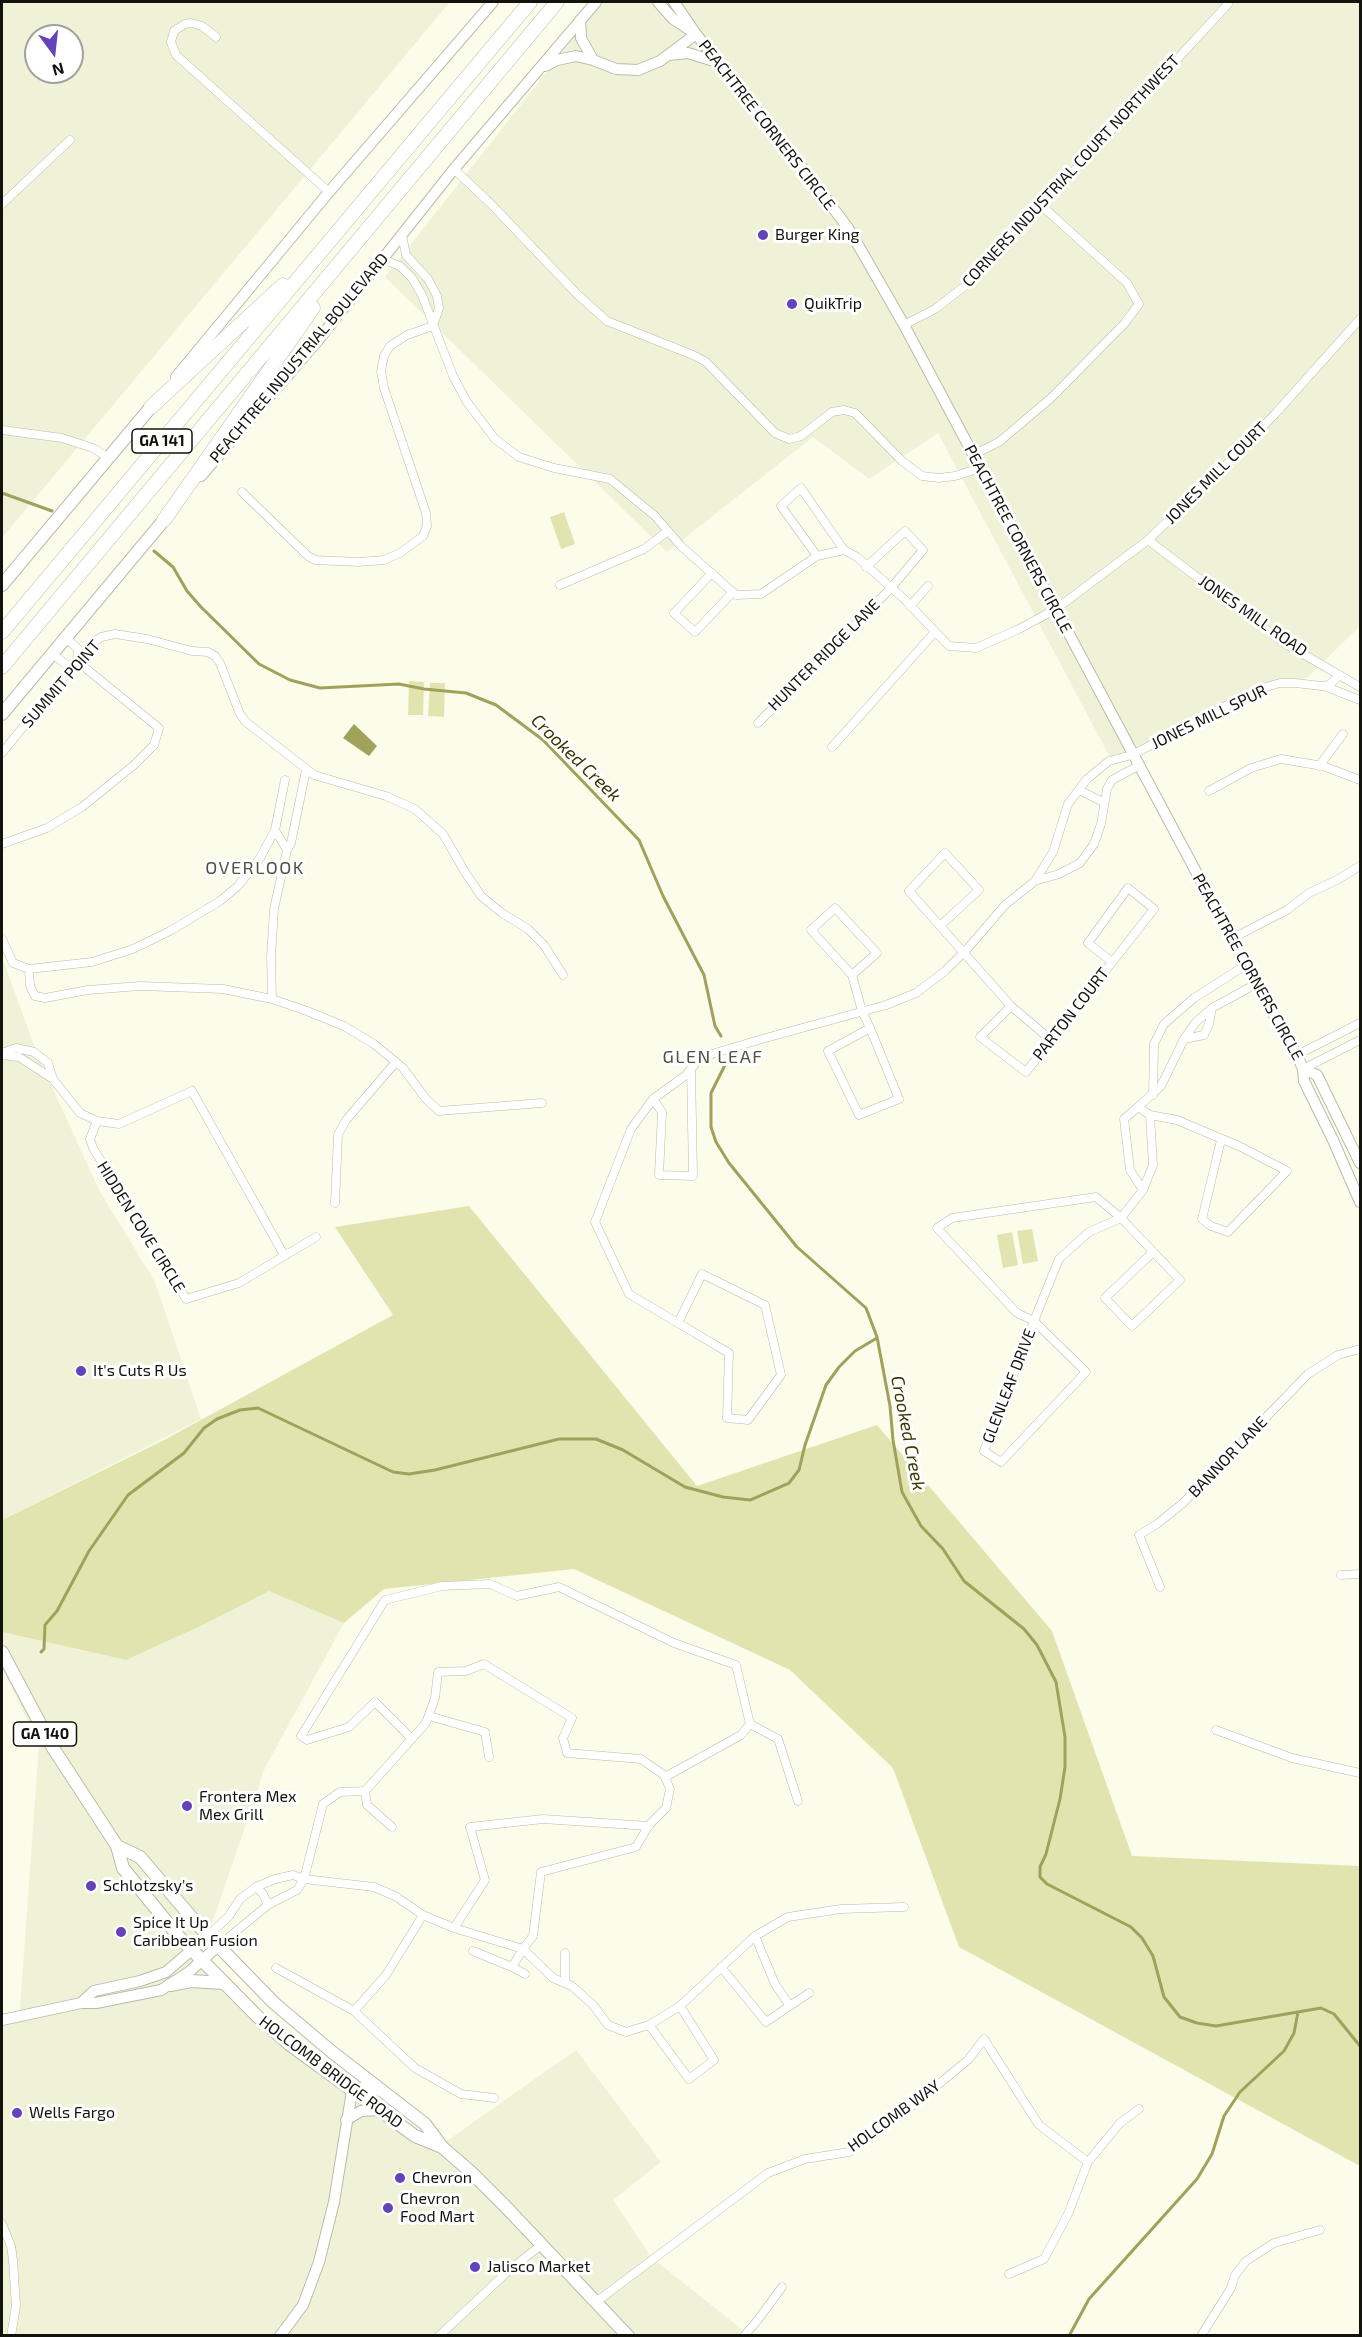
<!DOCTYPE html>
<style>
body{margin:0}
#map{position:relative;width:1362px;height:2337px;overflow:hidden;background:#fbfcea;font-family:"Exo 2",sans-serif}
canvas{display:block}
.frame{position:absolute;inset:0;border:3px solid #12130d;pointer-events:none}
.north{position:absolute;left:24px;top:24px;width:60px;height:60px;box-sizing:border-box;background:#fff;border:2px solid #a0a19e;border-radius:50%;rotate:165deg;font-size:16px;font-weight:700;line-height:24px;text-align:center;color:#12130d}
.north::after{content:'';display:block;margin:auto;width:21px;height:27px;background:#6342bb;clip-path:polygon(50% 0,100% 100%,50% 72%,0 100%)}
</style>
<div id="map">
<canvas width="1362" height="2337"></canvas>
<div class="frame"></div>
<div class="north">N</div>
</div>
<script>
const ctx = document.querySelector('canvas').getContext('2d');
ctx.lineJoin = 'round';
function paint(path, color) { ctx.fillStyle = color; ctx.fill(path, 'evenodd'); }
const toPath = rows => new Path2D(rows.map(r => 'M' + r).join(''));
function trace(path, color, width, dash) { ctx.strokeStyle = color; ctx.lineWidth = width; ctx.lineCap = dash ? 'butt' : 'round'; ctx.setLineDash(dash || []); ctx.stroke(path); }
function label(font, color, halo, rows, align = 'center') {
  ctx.font = font + ' "Exo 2",sans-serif'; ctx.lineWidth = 6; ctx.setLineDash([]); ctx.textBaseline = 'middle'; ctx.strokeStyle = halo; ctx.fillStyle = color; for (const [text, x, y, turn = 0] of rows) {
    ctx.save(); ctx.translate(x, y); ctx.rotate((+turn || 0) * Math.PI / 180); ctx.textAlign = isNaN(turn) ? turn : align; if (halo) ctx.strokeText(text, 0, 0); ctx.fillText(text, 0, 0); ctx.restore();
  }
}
paint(toPath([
 [2,2,450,2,2,538],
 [36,36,72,36,72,72,36,72],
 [602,2,1360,2,1360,626,1308,677,1237,696,1114,765,938,433,869,479,813,437,667,552,385,277],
 [2,957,36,1051,99,1190,155,1282,201,1419,2,1520],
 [269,1590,344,1623,265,1768,199,1962,265,2020,434,2150,576,2050,661,2162,613,2200,651,2257,749,2335,2,2335,2,2026,19,2022,39,1745,2,1668,2,1632,126,1660,203,1625]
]), '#f0f2d8');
paint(toPath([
 [564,512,575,544,561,549,550,517],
 [409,681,424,682,423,715,408,715],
 [430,683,445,683,444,717,428,716],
 [469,1206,697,1486,877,1425,1052,1631,1132,1856,1360,1866,1360,2166,959,1947,893,1768,790,1670,574,1569,384,1589,344,1623,269,1591,203,1625,126,1660,2,1632,2,1520,166,1439,393,1315,335,1227],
 [1032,1229,1038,1261,1023,1264,1017,1231],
 [1012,1232,1018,1265,1003,1268,997,1235]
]), '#e2e4b0');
paint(toPath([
 [354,724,377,746,369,756,343,738]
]), '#a0a25b');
trace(toPath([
 [2,493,52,511],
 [154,551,173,567,187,591,201,607,259,664,290,680,320,688,399,684,424,689,466,693,496,705,543,740,639,840,663,896,704,975,715,1026,721,1036],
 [727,1061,711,1093,711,1127,716,1142,729,1163,797,1247,866,1308,877,1337,890,1406,893,1440,902,1492,921,1526,943,1549,964,1581,1024,1629,1037,1645,1056,1682,1065,1737,1065,1767,1060,1799,1046,1854,1040,1867,1040,1877,1047,1884,1131,1927,1142,1938,1153,1956,1164,1997,1180,2017,1197,2023,1216,2026,1321,2008,1334,2014,1360,2046],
 [41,1652,44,1649,45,1625,57,1611,89,1551,128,1495,184,1453,204,1428,217,1419,240,1410,258,1408,393,1472,409,1474,435,1470,559,1439,596,1439,623,1450,685,1487,723,1497,750,1500,789,1483,799,1470,805,1445,826,1385,839,1367,855,1351,877,1338],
 [1069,2336,1089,2299,1197,2179,1212,2154,1224,2116,1240,2092,1284,2051,1294,2033,1298,2012]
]), '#a0a25b', 3);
const street = toPath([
 [216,37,202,26,191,23,185,24,174,31,171,42,176,55,329,192],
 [454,169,492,205,577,294,607,321,693,355,706,362,775,433,789,439,801,436,832,412,844,410,855,413,902,461,922,476,939,478,955,476,980,468],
 [2,204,70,140],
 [402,235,406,255,428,279,437,296,439,308,433,326],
 [382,259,400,266,412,278,422,295,453,376,467,402,495,439,519,457,554,468,610,479,655,516,681,546,736,595,761,594,817,556,844,550,857,557,904,599,949,646,976,648,1017,630,1056,609,1148,540,1216,475,1275,414,1360,319],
 [904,325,935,309,974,279,1228,4],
 [2,430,62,438,93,448,109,458],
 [973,455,999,442,1051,398,1124,324,1139,304,1127,283,1042,206],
 [242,492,308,556,315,560,359,562,384,560,400,553,423,536,427,526,426,513,384,388,381,371,384,356,390,346,407,335,433,326],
 [1148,540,1284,643,1360,687],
 [817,556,781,506,801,488,844,550],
 [712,573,674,613,695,632,733,592],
 [560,585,644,549,668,531],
 [910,606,928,586],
 [65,637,78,649,78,662],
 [51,653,67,665,78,662],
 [1324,686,1360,700],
 [758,723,891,588,923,550,905,531,866,567],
 [832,747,935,632],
 [2,753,90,645,101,637,115,634,147,639,192,651,208,652,215,656,220,663,240,714,246,722,314,775,386,796,415,809,443,834,465,872,481,896,502,913,528,929,544,945,563,975],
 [1319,766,1343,734],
 [1079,790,1103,802],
 [1209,791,1251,768,1281,759,1323,766,1360,780],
 [2,844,47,828,82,807,134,765,154,745,159,728,78,662],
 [287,850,291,843,306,770],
 [1035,881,1059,874,1080,863,1094,844,1101,824,1107,789,1112,780,1138,766],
 [941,925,979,890,945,853,909,891,1011,1006,980,1037,1026,1072,1154,909,1128,888,1088,943,1112,962],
 [2,939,13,963,29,969,92,962,133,949,170,931,220,901,238,886,260,858,275,830,285,780],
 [1231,939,1287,910,1309,893,1337,880,1360,866],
 [29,969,30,986,35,996,45,998,88,990,140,986,223,989,272,999,307,1011,344,1026,374,1044,403,1068,426,1099,439,1111,542,1103],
 [852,975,877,953,835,908,811,930,852,975,862,1011,870,1028,899,1099,859,1115,828,1051,870,1028],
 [272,999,271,957,274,909,287,850,275,830],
 [1011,1006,1051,1040],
 [1184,1039,1195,1023,1212,1008],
 [2,1053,16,1048,34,1052,48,1063,53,1079],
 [2,1055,19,1057,53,1079,80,1113,97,1121,119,1124,192,1091,284,1255],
 [1297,1055,1360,1023],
 [691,1069,693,1176,659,1175,662,1112,653,1099,686,1075,691,1069,697,1062,705,1056,762,1039,886,1005,916,993,945,971,968,948,1005,905,1035,881,1053,852,1068,804,1087,779,1109,761,1132,755,1241,698,1266,687,1280,683,1295,683,1322,686,1329,685,1340,675],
 [1303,1069,1360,1040],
 [1153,1095,1154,1044,1164,1024,1194,998,1246,965],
 [653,1099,631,1129,595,1222,629,1294,678,1323,729,1353,727,1418,748,1420,781,1375,765,1305,702,1274,678,1323],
 [1138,1107,1124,1119,1130,1170,1143,1190],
 [1150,1115,1153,1165,1143,1190,1121,1218,1180,1280,1132,1326,1105,1298,1153,1252],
 [97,1121,90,1139,93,1148,186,1299,239,1283,316,1237],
 [1221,1140,1202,1219,1211,1226,1228,1232,1287,1171,1241,1147,1177,1120,1150,1115,1138,1107,1161,1086,1184,1039,1204,1035,1209,1024,1212,1008,1256,984],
 [335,1203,338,1135,346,1120,396,1062],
 [1034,1321,1017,1313,937,1228,952,1218,1096,1197,1121,1218,1089,1232,1059,1259,1044,1296,1034,1321,1023,1349,995,1423,984,1451,1001,1462,1086,1372,1034,1321],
 [1341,1575,1360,1574],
 [1160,1587,1139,1535,1157,1524,1183,1503,1308,1374,1338,1355,1360,1349],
 [429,1716,485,1732,489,1757],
 [1216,1730,1292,1758,1360,1773],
 [412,1739,375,1702,349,1727,307,1740,301,1736,385,1600,442,1586,490,1584,517,1596,559,1587,674,1643,736,1665,750,1724,778,1739,798,1801],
 [665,1777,741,1735,750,1724],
 [365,1791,367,1805,392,1827],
 [256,1887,263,1894,268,1905],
 [208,1936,229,1916,240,1899,256,1887,275,1879,293,1875,304,1879,374,1887,395,1896,423,1915,454,1928],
 [755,1936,775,1984,790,2006],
 [218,1946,268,1905,297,1890,304,1879,323,1804,340,1792,365,1791,426,1723,435,1698,438,1672,466,1671,484,1664,572,1718,563,1738,567,1753,641,1759,664,1775,670,1789,666,1808,649,1825,636,1847,541,1872,533,1936,523,1949,553,1978,572,1986,593,2005,608,2025,626,2032,649,2025,680,2006,755,1936,788,1917,841,1909,904,1907],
 [473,1951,512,1967],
 [565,1953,565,1983],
 [721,1967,766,2022,809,1993],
 [276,1968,354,2011,386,1975,423,1915],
 [525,1974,512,1967,523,1949,454,1928,485,1880,470,1827,543,1819,649,1826],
 [354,2011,415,2068,461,2094,494,2098],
 [649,2025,689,2079,714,2060,680,2006],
 [2,2224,11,2246,13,2260,16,2306,11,2336],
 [1009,2274,1044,2259,1068,2214,1088,2162,1120,2123,1139,2109],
 [596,2302,768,2173,805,2159,849,2152,907,2110,968,2060,984,2039,1039,2125,1088,2162],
 [439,2336,506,2273,541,2245],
 [744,2336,757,2321,782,2287],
 [1201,2336,1231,2288,1235,2275,1246,2261,1274,2243,1320,2230]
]);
const secondary = toPath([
 [658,2,673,19,693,32],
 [674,2,696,34,816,185,848,228,865,257,904,325,1256,984,1297,1055,1303,1069,1304,1081,1333,1140,1360,1202],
 [580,20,581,38,593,60],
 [668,55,688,53,717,62],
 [545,66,557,60,576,56,593,60,616,69,638,70,660,61,696,34],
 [176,377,329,192,493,2],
 [201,476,319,339,454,169,596,2],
 [1303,1069,1317,1075,1360,1163],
 [81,2003,94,1991,140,1981,166,1972,208,1936],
 [2,2020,81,2003,96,2003,161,1990,189,1972,218,1946],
 [346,2120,361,2111,379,2110],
 [280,2336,303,2305,319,2262,334,2202,352,2091,364,2087,382,2091]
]);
const primary = toPath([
 [2,585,151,407],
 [2,714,164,520],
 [2,1652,53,1748,117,1846,123,1868,179,1937,258,2017,289,2044,415,2136,442,2147],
 [117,1846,140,1857,198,1925,274,2003,332,2052,425,2124,442,2147,472,2173,505,2206,628,2336],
 [170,1985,191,1981,224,1983]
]);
const highway = toPath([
 [151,407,283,285],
 [164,520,313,308],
 [2,632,530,2],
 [2,667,557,2]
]);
trace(street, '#babbaa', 9);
trace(secondary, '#babbaa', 12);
trace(primary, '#babbaa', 14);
trace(highway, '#babbaa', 15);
trace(street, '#fff', 8);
trace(secondary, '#fff', 10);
trace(primary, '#fff', 12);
trace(highway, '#fff', 14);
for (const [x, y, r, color] of [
 [763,235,6,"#6342bb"],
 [792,304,6,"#6342bb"],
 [81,1371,6,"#6342bb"],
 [187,1806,6,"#6342bb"],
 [91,1886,6,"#6342bb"],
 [121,1932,6,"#6342bb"],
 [17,2113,6,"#6342bb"],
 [400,2178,6,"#6342bb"],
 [388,2208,6,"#6342bb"],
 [475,2267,6,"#6342bb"]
]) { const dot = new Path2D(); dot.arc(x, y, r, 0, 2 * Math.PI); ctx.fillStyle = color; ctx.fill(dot); trace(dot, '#fff', 2); }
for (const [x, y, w] of [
 [162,441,60],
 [45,1734,63]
]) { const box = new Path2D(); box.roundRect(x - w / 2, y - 12, w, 24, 4.5); ctx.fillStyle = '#fff'; ctx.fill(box); trace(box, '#12130d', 1.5); }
label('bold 15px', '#12130d', null, [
 ["GA 141",162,441],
 ["GA 140",45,1734]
]);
label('16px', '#12130d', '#fff', [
 ["PEACHTREE CORNERS CIRCLE",767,125,52],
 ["CORNERS INDUSTRIAL COURT NORTHWEST",1071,171,-47],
 ["PEACHTREE INDUSTRIAL BOULEVARD",299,358,-50],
 ["JONES MILL COURT",1216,473,-45],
 ["PEACHTREE CORNERS CIRCLE",1018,539,62],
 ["JONES MILL ROAD",1253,616,35],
 ["HUNTER RIDGE LANE",824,655,-45],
 ["SUMMIT POINT",61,684,-49],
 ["JONES MILL SPUR",1209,717,-26],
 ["PEACHTREE CORNERS CIRCLE",1248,967,61],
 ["PARTON COURT",1071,1014,-52],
 ["HIDDEN COVE CIRCLE",141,1227,58],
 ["GLENLEAF DRIVE",1009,1386,-69],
 ["BANNOR LANE",1228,1457,-46],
 ["HOLCOMB BRIDGE ROAD",331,2072,37],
 ["HOLCOMB WAY",894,2116,-36]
]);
label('16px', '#12130d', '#fff', [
 ["Burger King",775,235],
 ["QuikTrip",804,304],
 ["It's Cuts R Us",93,1371],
 ["Frontera Mex",199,1797],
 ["Mex Grill",199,1815],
 ["Schlotzsky's",103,1886],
 ["Spice It Up",133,1923],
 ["Caribbean Fusion",133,1941],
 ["Wells Fargo",29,2113],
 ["Chevron",412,2178],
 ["Chevron",400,2199],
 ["Food Mart",400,2217],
 ["Jalisco Market",487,2267]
], 'left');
label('italic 18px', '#383800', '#fff', [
 ["Crooked Creek",576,758,44],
 ["Crooked Creek",908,1433,79]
]);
ctx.letterSpacing = '1.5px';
label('18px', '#515243', '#fff', [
 ["OVERLOOK",255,868],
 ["GLEN LEAF",713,1057]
]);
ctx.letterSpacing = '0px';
</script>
